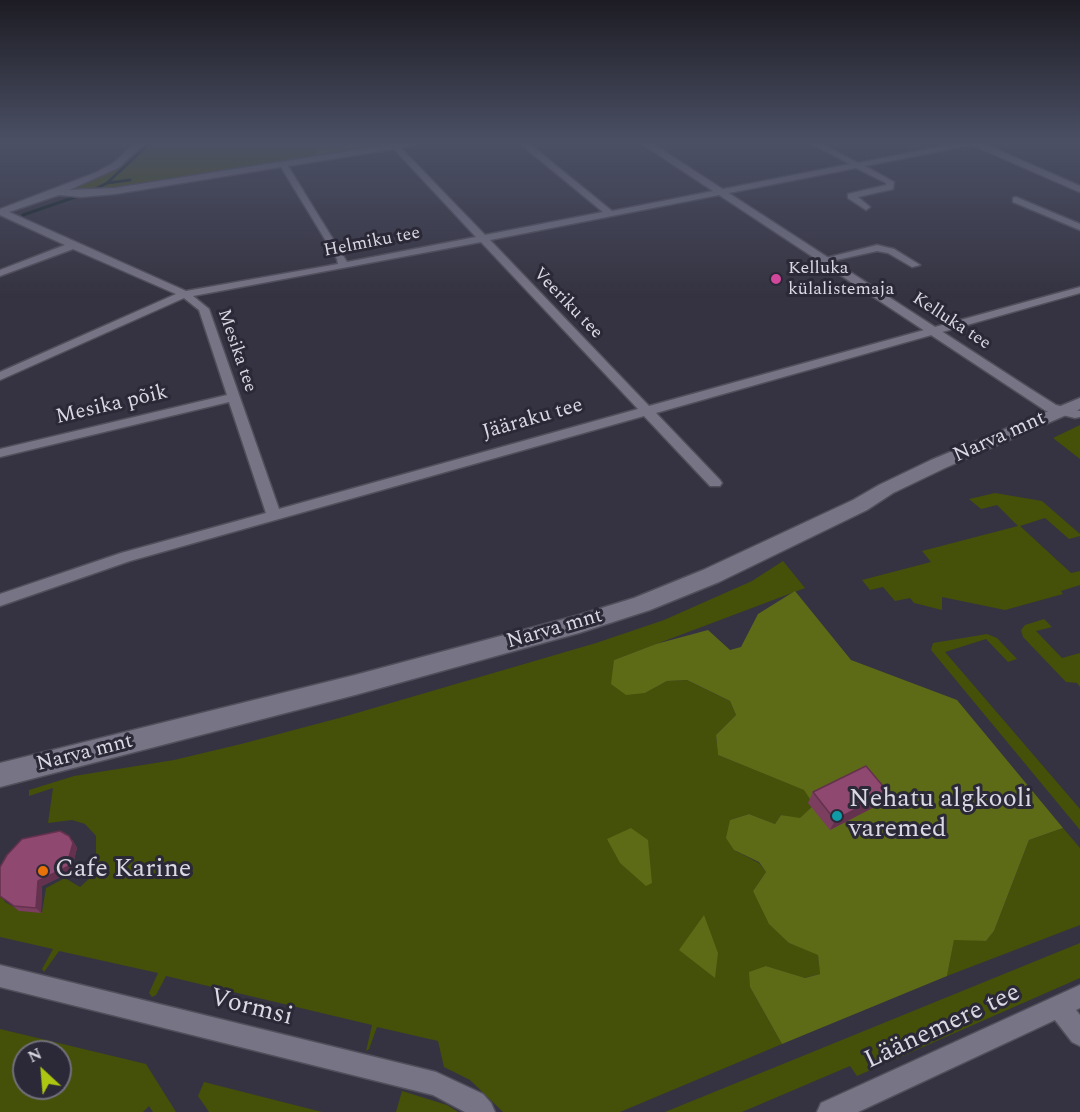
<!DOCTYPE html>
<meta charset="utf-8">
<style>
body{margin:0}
#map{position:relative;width:1080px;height:1112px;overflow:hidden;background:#353341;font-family:Spectral,serif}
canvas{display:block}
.north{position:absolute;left:12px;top:1040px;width:60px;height:60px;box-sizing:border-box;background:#2b2937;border:2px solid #716f7b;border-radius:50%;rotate:334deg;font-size:16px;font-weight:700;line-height:24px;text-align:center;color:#dad8e2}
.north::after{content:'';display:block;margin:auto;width:21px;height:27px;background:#acc611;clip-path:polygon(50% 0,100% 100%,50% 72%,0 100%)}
</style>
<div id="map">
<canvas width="1080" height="1112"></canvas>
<div class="north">N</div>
</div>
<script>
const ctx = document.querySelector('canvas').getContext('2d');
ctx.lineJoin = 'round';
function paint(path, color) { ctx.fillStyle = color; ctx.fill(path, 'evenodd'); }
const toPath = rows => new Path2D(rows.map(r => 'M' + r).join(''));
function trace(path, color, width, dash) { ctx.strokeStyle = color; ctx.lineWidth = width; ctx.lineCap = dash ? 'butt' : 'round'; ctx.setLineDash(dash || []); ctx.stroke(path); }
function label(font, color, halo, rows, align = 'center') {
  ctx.font = font + ' Spectral,serif'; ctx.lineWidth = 6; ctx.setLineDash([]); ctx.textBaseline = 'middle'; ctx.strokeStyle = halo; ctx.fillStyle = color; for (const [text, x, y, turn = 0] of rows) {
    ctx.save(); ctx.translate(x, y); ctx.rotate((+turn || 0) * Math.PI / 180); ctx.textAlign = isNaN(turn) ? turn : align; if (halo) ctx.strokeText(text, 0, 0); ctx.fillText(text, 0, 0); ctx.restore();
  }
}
paint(toPath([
 [144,142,418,142,102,192,71,191,72,188,95,178],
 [1080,425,1080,459,1053,438],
 [995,493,1042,501,1080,534,1080,536,1069,539,1045,518,1020,526,1071,573,1080,571,1080,585,1061,591,1063,594,1005,610,942,597,942,610,914,603,910,598,895,601,883,587,870,590,862,580,931,562,922,551,1018,526,997,505,981,509,969,499],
 [783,561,805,588,614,660,645,693,667,681,687,680,730,701,736,715,716,735,718,755,805,790,814,805,800,819,781,815,775,824,749,814,730,820,734,850,759,863,766,872,753,891,789,943,818,954,820,974,804,978,766,966,750,987,782,1044,620,1112,503,1112,470,1080,444,1067,438,1041,377,1027,369,1049,366,1051,372,1025,166,976,156,995,152,997,149,993,158,973,59,951,44,972,42,969,53,949,0,937,0,887,5,902,21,911,42,912,46,888,65,878,80,887,93,875,86,870,96,856,96,836,85,824,72,820,48,823,53,788,29,796,29,790,74,776,174,760,241,744,343,717,596,643,664,620,752,581],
 [1044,619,1052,627,1036,631,1062,658,1080,653,1080,687,1077,683,1066,682,1023,637,1021,630,1025,625],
 [987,634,997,638,1017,659,1008,662,986,639,945,652,1080,809,1080,830,931,650,933,643],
 [1063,828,1080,848,1080,925,947,976,954,939,986,941,994,931,1029,840],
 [1080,943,1080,978,857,1076,850,1066,742,1112,665,1112],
 [0,1029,146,1064,176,1112,153,1112,149,1106,143,1112,0,1112],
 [24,1052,60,1052,60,1088,24,1088],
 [204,1082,322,1112,209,1112,198,1096],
 [402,1091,447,1105,458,1112,396,1112]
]), '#455009');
paint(toPath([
 [321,142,396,142,397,144,315,156],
 [795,591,851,660,957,700,1063,828,1029,840,994,931,986,941,954,940,947,976,782,1044,750,987,749,972,766,966,805,978,820,974,818,955,789,943,769,924,753,891,766,872,759,862,734,850,726,838,730,820,749,814,775,824,781,815,800,818,814,805,804,790,718,755,716,735,736,715,730,701,687,680,667,681,645,693,626,695,611,684,614,660,656,644,708,630,730,650,741,647,758,614],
 [631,828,648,840,652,883,646,886,620,863,607,839],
 [704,915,718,953,715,978,679,950]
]), '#5d6b16');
trace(toPath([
 [107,183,130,180],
 [90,192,107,183,151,142],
 [23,215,78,196]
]), '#0f1f1f', 3);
const minor = toPath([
 [137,142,146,142,118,168,69,190,115,188,407,142,427,142,401,148,485,235,603,212,518,142,527,142,612,211,850,164,808,142,818,142,858,163,963,142,980,142,1080,186,1080,192,1077,191,972,145,865,166,894,182,893,189,858,197,870,207,866,210,848,198,848,194,886,185,886,183,856,168,490,240,649,406,1080,287,1080,293,656,413,720,480,722,483,720,486,710,486,644,416,130,561,0,606,0,594,121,553,266,513,229,402,0,457,0,449,227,395,199,310,184,298,0,380,0,372,176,294,73,249,0,276,0,270,65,245,0,215,0,209,95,173,112,164,137,142],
 [394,149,476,237,347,262,288,166,394,149],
 [281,167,337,259,338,264,186,291,9,212,59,195,81,197,115,194,281,167],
 [481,242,638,409,279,509,209,309,193,296,481,242],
 [1016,197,1080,224,1080,230,1013,202,1013,198,1016,197],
 [877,245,894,249,920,265,912,267,888,253,877,251,823,263,818,260,877,245],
 [0,965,436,1072,483,1094,491,1103,495,1112,465,1112,433,1095,0,987,0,965],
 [1080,985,1080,1008,1076,1010,1080,1015,1080,1046,1072,1042,1055,1020,858,1112,817,1112,821,1103,1080,985]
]);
const tertiary = toPath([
 [639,142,650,142,1029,388,1056,405,1080,411,1080,417,1075,418,1046,411,639,142]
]);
const secondary = toPath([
 [1080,398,1080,409,945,468,893,493,867,510,719,582,650,610,579,633,355,695,0,787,0,763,355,675,579,615,634,598,703,570,853,500,879,485,931,460,1080,398]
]);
trace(minor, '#524f5c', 3);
trace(tertiary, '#524f5c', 3);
trace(secondary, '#524f5c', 3);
paint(minor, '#777485');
paint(tertiary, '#777485');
paint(secondary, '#777485');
paint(toPath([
 [813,792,888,792,882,803,830,830,808,803],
 [69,836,73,841,77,848,73,864,77,869,42,886,41,913,19,911,0,896]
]), '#7b3e5f');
paint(toPath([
 [888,792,882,803,830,830,835,820],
 [69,836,73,841,77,848,73,864,77,869,42,886,41,913,36,908,38,881,68,861]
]), '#64324e');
const building = toPath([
 [866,766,888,792,835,820,813,792,866,766],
 [60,831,69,836,73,843,68,861,73,864,38,881,36,908,14,906,0,896,0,867,7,855,22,839,60,831]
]);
paint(building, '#8f486f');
trace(building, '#64324e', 1.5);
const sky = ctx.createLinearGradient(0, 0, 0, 298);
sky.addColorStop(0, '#1d1c24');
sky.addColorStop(0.48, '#4b5065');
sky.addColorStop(1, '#4b506500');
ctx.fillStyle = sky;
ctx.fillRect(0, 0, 1080, 298);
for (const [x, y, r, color] of [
 [776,279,6,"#d1479c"],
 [837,816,6,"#0f9aa8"],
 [43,871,6,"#e8710a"]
]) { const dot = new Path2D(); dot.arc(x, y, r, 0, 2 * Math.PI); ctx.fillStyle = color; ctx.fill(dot); trace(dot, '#2b2937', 2); }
label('18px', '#dad8e2', '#2b2937', [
 ["Helmiku tee",372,243,-11],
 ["Veeriku tee",567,304,46],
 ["Kelluka tee",951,322,33],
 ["Mesika tee",236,351,71]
]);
label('18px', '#dad8e2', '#2b2937', [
 ["Kelluka",788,269],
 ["külalistemaja",788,290]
], 'left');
label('21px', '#dad8e2', '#2b2937', [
 ["Mesika põik",112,406,-13],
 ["Jääraku tee",533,420,-16],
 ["Narva mnt",1000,438,-24],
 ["Narva mnt",555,630,-16],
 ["Narva mnt",85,754,-14]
]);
label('26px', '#dad8e2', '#2b2937', [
 ["Nehatu algkooli",849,801],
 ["varemed",849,831],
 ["Cafe Karine",55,871]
], 'left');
label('26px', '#dad8e2', '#2b2937', [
 ["Vormsi",251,1009,14],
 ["Läänemere tee",943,1028,-25]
]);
</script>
